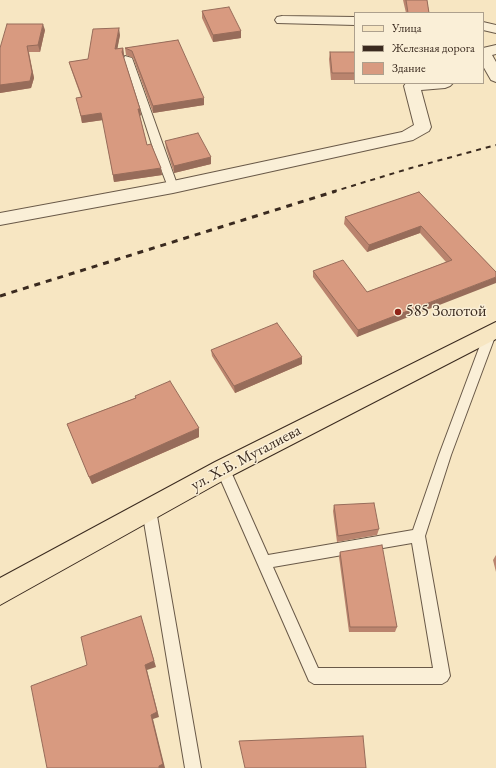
<!DOCTYPE html>
<meta charset="utf-8">
<style>
body{margin:0}
#map{position:relative;width:496px;height:768px;overflow:hidden;background:#f7e6c2;font-family:"EB Garamond",serif}
canvas{display:block}
.legend{position:absolute;left:354px;top:12px;width:130px;height:72px;box-sizing:border-box;background:#faefd7;border:1px solid #ada08d;margin:0;padding:5px 7px;list-style:none;font-size:12px;color:#3a2a1f}
.legend li{display:flex;align-items:center;gap:8px;height:20px}
.legend b{width:20px;border:1px solid #ada08d}
</style>
<div id="map">
<canvas width="496" height="768"></canvas>
<ul class="legend">
<li><b style="height:5px;background:#f7e6c2"></b>Улица</li>
<li><b style="height:5px;background:#3a2a1f"></b>Железная дорога</li>
<li><b style="height:11px;background:#d89a80"></b>Здание</li>
</ul>
</div>
<script>
const ctx = document.querySelector('canvas').getContext('2d');
ctx.lineJoin = 'round';
const toPath = rows => new Path2D(rows.map(r => 'M' + r).join(''));
function trace(path, color, width, dash) { ctx.strokeStyle = color; ctx.lineWidth = width; ctx.lineCap = dash ? 'butt' : 'round'; ctx.setLineDash(dash || []); ctx.stroke(path); }
function paint(path, color) { ctx.fillStyle = color; ctx.fill(path, 'evenodd'); }
function label(font, color, halo, rows, align = 'center') {
  ctx.font = font + ' "EB Garamond",serif'; ctx.lineWidth = 3; ctx.setLineDash([]); ctx.textBaseline = 'middle'; ctx.strokeStyle = halo; ctx.fillStyle = color; for (const [text, x, y, turn = 0] of rows) {
    ctx.save(); ctx.translate(x, y); ctx.rotate((+turn || 0) * Math.PI / 180); ctx.textAlign = isNaN(turn) ? turn : align; if (halo) ctx.strokeText(text, 0, 0); ctx.fillText(text, 0, 0); ctx.restore();
  }
}
const lane = toPath([
 [125,56,132,58,178,187,176,189,170,189,168,187,154,151,124,58,125,56],
 [491,328,495,329,496,334,451,455,425,536,450,676,447,681,442,684,314,684,309,681,216,469,218,465,223,463,228,465,268,555,413,530,439,455,485,332,487,329,491,328],
 [412,543,433,668,318,668,273,567,412,543],
 [149,504,154,506,156,510,201,768,185,768,142,510,144,506,149,504]
]);
const street = toPath([
 [282,16,355,17,355,25,277,23,275,20,277,17,282,16],
 [483,22,496,25,496,33,483,30,483,22],
 [496,45,496,54,492,55,496,62,496,82,491,80,483,66,483,48,496,45],
 [406,83,453,83,450,86,445,88,421,90,431,127,429,131,413,140,173,193,0,225,0,213,173,181,402,132,414,125,404,86,406,83]
]);
const primary = toPath([
 [496,322,496,339,231,476,0,605,0,578,215,462,496,322]
]);
trace(lane, '#695948', 2);
trace(street, '#695948', 2);
trace(primary, '#3a2a1f', 2);
paint(lane, '#faefd7');
paint(street, '#faefd7');
paint(primary, '#f7e6c2');
trace(toPath([
 [332,192,411,168,496,145]
]), '#3a2a1f', 2, [5, 5]);
trace(toPath([
 [0,296,336,191]
]), '#3a2a1f', 3, [6, 6]);
paint(toPath([
 [403,0,427,0,429,13,406,13],
 [202,11,241,31,241,38,213,42,202,18],
 [45,30,40,52,29,52,34,78,31,88,0,93,0,48],
 [120,35,117,49,123,48,124,55,123,57,140,109,141,115,140,116,147,145,161,168,162,175,114,182,103,120,82,123,78,105,81,97,71,69,69,62,88,59],
 [178,40,204,105,153,113,133,58,126,55,125,48],
 [330,52,355,52,355,80,331,80,329,59],
 [165,141,211,157,211,164,174,173,166,148],
 [419,192,496,272,357,337,313,277,313,271,367,292,446,262,420,233,367,252,344,224,345,217],
 [211,350,302,364,235,393,212,356],
 [135,396,199,437,92,484,67,424,135,398],
 [334,505,379,529,377,535,337,542,333,511],
 [340,552,397,627,395,632,349,632,339,557],
 [496,555,496,572,493,560]
]), '#ba846e');
paint(toPath([
 [43,24,45,30,40,52,38,45],
 [119,28,120,35,116,56,115,49],
 [241,31,241,38,213,42,213,35],
 [27,46,34,78,31,88,0,93,0,85],
 [123,48,124,55,123,58,122,52],
 [204,98,204,105,153,113,153,106],
 [138,109,140,109,141,115,139,116],
 [101,113,103,120,82,123,81,116],
 [211,157,211,164,174,173,174,166],
 [161,168,162,175,114,182,113,175],
 [421,226,420,233,367,252,369,245],
 [496,277,496,283,357,337,358,330],
 [302,357,302,364,235,393,234,386],
 [199,428,199,437,92,484,89,477],
 [141,616,156,667,147,670,159,717,153,719,165,768,159,768,151,715,145,665]
]), '#976c5a');
const building = toPath([
 [406,0,427,0,429,13,408,13,406,0],
 [229,7,241,31,213,35,202,11,229,7],
 [7,24,43,24,38,45,27,46,32,72,30,81,0,85,0,48,7,24],
 [119,28,115,49,123,48,122,52,140,109,138,109,147,145,151,144,161,168,113,175,101,113,81,116,76,98,82,97,69,62,88,59,93,29,119,28],
 [178,40,204,98,153,106,132,51,125,48,178,40],
 [330,52,355,52,355,73,332,73,330,52],
 [198,133,211,157,174,166,165,141,198,133],
 [419,192,496,272,496,277,358,330,313,271,343,260,367,292,452,260,421,226,369,245,345,217,419,192],
 [277,323,302,357,234,386,211,350,277,323],
 [170,381,199,428,89,477,67,424,136,398,135,396,170,381],
 [374,503,379,529,338,536,334,505,374,503],
 [382,545,397,627,350,627,340,552,382,545],
 [141,616,154,661,145,665,157,712,151,715,163,764,159,766,159,768,47,768,31,686,87,665,81,637,141,616],
 [363,736,366,768,245,768,239,741,363,736]
]);
paint(building, '#d89a80');
trace(building, '#976c5a', 1);
for (const [x, y, r, color] of [
 [398,312,4,"#8f2418"]
]) { const dot = new Path2D(); dot.arc(x, y, r, 0, 2 * Math.PI); ctx.fillStyle = color; ctx.fill(dot); trace(dot, '#faefd7', 1.5); }
label('16px', '#3a2a1f', '#faefd7', [
 ["585 Золотой",406,312]
], 'left');
label('16px', '#3a2a1f', '#faefd7', [
 ["ул. Х.Б. Муталиева",246,458,-28]
]);
</script>
